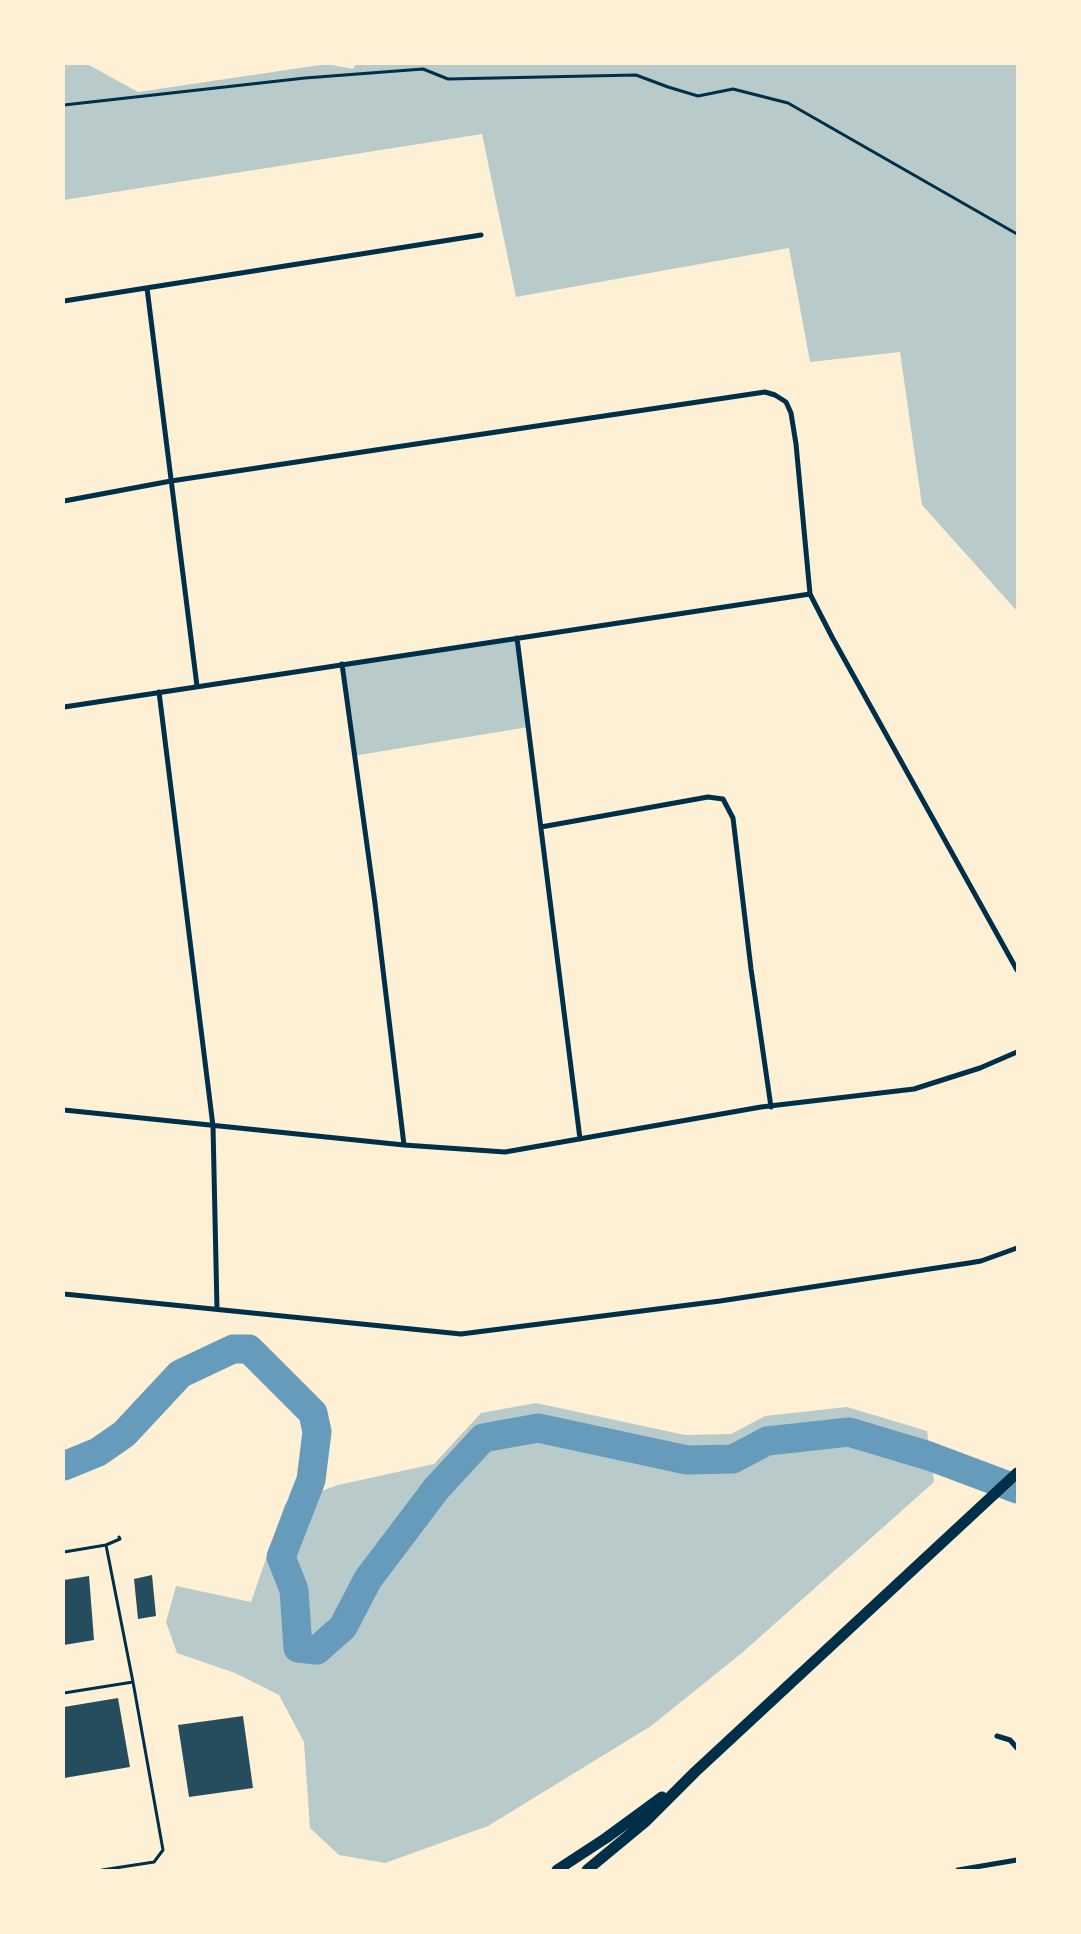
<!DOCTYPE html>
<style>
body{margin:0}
#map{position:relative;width:1081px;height:1934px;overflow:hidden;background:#fdf0d5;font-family:Mulish,sans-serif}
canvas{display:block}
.frame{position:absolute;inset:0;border:65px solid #fdf0d5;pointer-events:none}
</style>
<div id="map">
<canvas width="1081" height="1934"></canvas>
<div class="frame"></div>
</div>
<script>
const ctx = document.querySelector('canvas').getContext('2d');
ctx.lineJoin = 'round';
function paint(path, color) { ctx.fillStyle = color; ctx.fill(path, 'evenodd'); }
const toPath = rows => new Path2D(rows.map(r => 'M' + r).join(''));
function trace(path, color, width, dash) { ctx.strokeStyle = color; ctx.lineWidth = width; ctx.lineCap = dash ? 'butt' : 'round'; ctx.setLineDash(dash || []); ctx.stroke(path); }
paint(toPath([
 [64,64,87,64,138,92,327,64,353,69,356,64,1017,64,1017,611,922,505,900,352,810,362,789,248,516,297,482,134,64,200],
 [517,638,528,727,353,756,342,664],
 [536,1403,685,1435,731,1434,765,1416,847,1407,927,1431,934,1482,743,1652,651,1726,488,1826,385,1863,339,1855,310,1828,304,1742,279,1695,235,1673,177,1653,166,1622,176,1586,251,1602,285,1504,338,1485,434,1464,481,1413]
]), '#b9caca');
trace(toPath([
 [64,1466,98,1452,124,1434,180,1374,233,1349,249,1349,313,1413,317,1432,311,1480,281,1557,294,1590,298,1648,317,1650,343,1627,368,1579,436,1489,483,1438,538,1428,687,1460,733,1459,767,1441,849,1432,929,1456,1017,1489]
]), '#669bbc', 29);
paint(toPath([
 [152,1575,156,1616,138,1619,134,1579],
 [89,1576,94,1640,64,1645,64,1580],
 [118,1698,130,1767,64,1778,64,1707],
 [243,1716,253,1788,189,1797,178,1725]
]), '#264d5e');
trace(toPath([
 [64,105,305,78,423,69,448,79,636,75,668,87,698,96,733,89,788,103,1017,234]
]), '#003049', 3);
trace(toPath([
 [64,1552,106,1545,120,1539,119,1537],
 [64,1693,133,1682],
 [102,1870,154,1862,163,1850,133,1682,106,1545]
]), '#003049', 3);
trace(toPath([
 [147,288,197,686],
 [64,301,481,235],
 [64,501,171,481,369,451,765,392,775,395,786,402,791,413,796,444,810,594,832,637,1017,970],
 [517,638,580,1139],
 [342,664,375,903,404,1145],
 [159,692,213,1126,217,1309],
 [64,707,810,594],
 [541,827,708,797,723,799,733,818,751,969,771,1107],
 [64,1110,404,1145,505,1152,761,1107,914,1089,980,1068,1017,1052],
 [64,1294,461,1334,720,1301,969,1263,981,1261,1017,1248],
 [997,1736,1010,1740,1017,1748],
 [958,1870,1017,1860]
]), '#003049', 5);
trace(toPath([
 [557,1870,606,1838,662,1797],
 [587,1870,645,1822,695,1772,1017,1473]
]), '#003049', 11);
</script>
